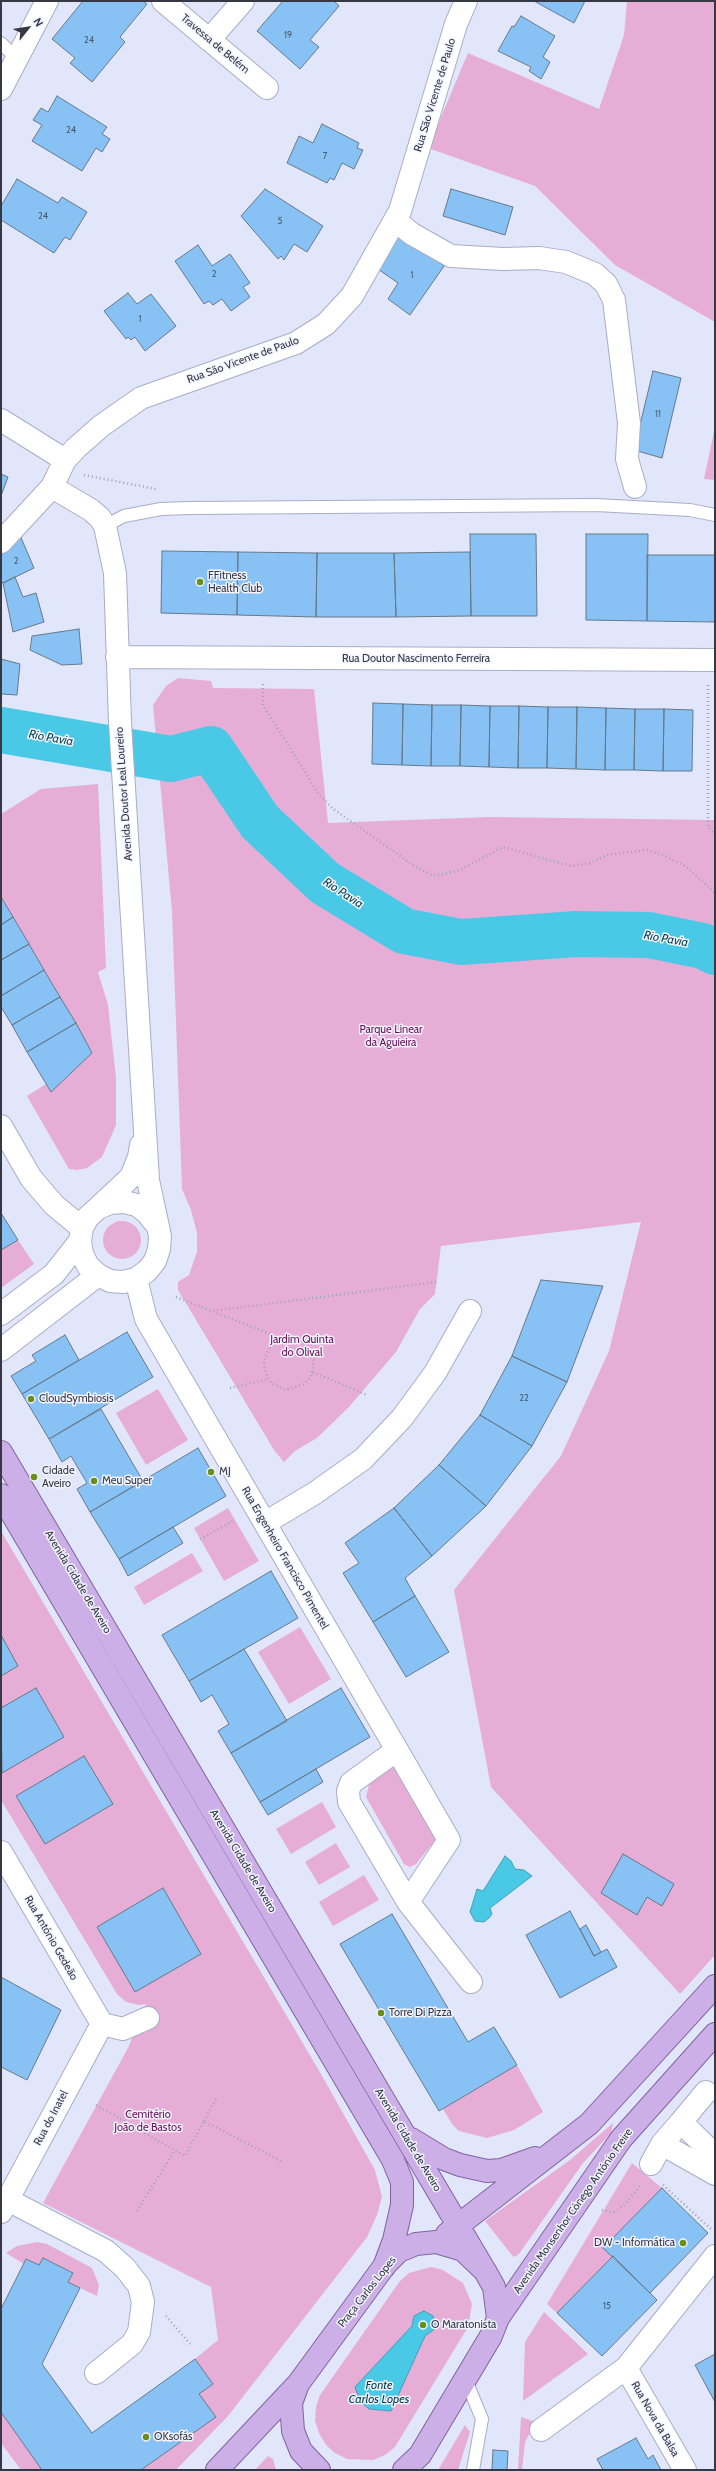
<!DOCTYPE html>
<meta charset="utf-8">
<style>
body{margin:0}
#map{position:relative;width:716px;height:2471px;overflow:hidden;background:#e2e6fb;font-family:Cabin,sans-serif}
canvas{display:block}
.frame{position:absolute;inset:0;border:2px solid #363843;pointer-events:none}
.north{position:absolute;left:8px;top:8px;width:40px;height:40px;-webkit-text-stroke:3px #f1f4ff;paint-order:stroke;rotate:60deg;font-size:11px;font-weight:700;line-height:16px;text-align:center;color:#363843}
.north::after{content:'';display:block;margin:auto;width:14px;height:18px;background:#363843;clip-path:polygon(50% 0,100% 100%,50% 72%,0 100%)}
</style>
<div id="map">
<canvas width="716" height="2471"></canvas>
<div class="frame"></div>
<div class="north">N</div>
</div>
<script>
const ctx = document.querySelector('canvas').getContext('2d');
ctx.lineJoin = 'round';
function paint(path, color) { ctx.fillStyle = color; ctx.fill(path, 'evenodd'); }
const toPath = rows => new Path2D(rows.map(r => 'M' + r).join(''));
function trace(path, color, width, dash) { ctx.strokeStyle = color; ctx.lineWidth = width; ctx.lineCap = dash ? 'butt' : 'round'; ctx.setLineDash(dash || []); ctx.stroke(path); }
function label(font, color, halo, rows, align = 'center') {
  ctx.font = font + ' Cabin,sans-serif'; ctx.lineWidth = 3; ctx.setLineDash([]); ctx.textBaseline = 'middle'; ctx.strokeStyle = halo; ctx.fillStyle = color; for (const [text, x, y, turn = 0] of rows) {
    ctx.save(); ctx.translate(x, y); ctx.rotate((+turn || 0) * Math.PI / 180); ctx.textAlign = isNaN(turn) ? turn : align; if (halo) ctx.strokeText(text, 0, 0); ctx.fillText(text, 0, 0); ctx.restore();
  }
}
paint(toPath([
 [627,1,715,1,715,322,615,265,535,186,428,148,468,53,599,109,624,35],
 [715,427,715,480,704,479],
 [178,678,211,681,213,688,314,689,328,823,489,817,715,820,715,1955,680,1994,491,1787,454,1590,561,1456,609,1351,641,1222,441,1246,435,1294,420,1309,396,1352,348,1408,317,1438,295,1451,284,1462,274,1450,178,1290,178,1282,189,1275,197,1252,197,1233,191,1210,182,1189,172,911,153,705,166,686],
 [98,784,106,968,98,972,108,1005,116,1078,116,1125,102,1157,87,1168,77,1170,69,1169,27,1096,46,1084,51,1092,92,1052,1,897,1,814,41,789],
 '103 1240a19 19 0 1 1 38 0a19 19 0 1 1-38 0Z',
 [18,1240,34,1264,1,1288,1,1250],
 [158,1389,188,1440,146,1465,116,1413],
 [228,1508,259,1561,224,1581,194,1528],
 [1,1531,321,2074,375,2170,382,2197,377,2215,367,2237,228,2416,176,2470,141,2470,215,2417,199,2394,213,2384,195,2359,218,2340,211,2287,43,2203,128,2048,146,2004,139,2005,126,2002,117,1994,1,1800],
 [192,1553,203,1571,144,1605,134,1587],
 [300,1627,331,1679,289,1704,258,1652],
 [394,1767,436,1839,416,1864,410,1867,404,1864,366,1797,370,1781],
 [322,1802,336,1827,291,1854,276,1829],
 [336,1843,350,1867,319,1885,305,1862],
 [364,1875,379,1900,333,1926,319,1902],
 [517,2065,543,2112,514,2130,487,2138,459,2131,452,2124,443,2109],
 [613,2123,611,2133,583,2163,519,2254,514,2257,511,2254,485,2221,570,2160],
 [632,2163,662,2188,604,2248,613,2256,557,2313,547,2304],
 [37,2242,47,2244,92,2268,99,2285,97,2296,68,2282,73,2273,43,2258,39,2265,26,2259,24,2264,6,2253,17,2246],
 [431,2267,443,2270,463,2283,472,2304,468,2327,395,2447,385,2455,373,2460,347,2459,335,2453,326,2445,319,2433,315,2421,316,2407,320,2395,400,2281,409,2273],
 [544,2312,588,2354,523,2401,525,2342],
 [1,2412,42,2470,21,2470,1,2443],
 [521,2417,536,2422,525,2442,522,2470,518,2470],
 [465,2425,470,2432,458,2470,438,2470],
 [268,2456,273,2459,276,2470,255,2470]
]), '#e6add6');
const water = toPath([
 [505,1856,511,1861,515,1869,524,1870,532,1876,490,1908,492,1914,489,1918,484,1922,475,1921,470,1912,477,1889,483,1891,505,1856],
 [424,2311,433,2316,436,2328,425,2336,391,2411,369,2409,360,2401,355,2387,412,2326,414,2316,424,2311]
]);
paint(water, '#4ac9e7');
trace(water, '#449eb6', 1);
trace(toPath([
 [1,730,171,759,211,749,260,822,325,883,404,931,461,942,577,934,649,935,703,946,715,952]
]), '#4ac9e7', 46);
const building = toPath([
 [83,1,143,1,147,4,120,37,125,42,92,82,70,63,75,58,52,39,83,1],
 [283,1,334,1,339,6,310,40,319,47,300,69,257,31,283,1],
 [534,1,585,1,574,23,534,1],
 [521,16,555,36,543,57,550,62,541,79,529,71,531,67,498,51,512,26,514,27,521,16],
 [57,96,107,127,102,134,110,139,102,152,96,148,82,171,32,141,42,125,33,120,41,108,48,112,57,96],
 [322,124,359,143,357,148,363,150,354,169,342,163,334,180,330,178,327,183,287,163,299,136,313,143,322,124],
 [17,179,58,203,62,197,87,212,70,240,65,237,54,253,1,220,1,206,17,179],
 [265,189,323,226,307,252,294,244,284,260,281,256,278,259,241,216,265,189],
 [451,189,513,207,505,235,443,216,451,189],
 [399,234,444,266,410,315,388,299,398,283,375,267,399,234],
 [198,245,212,266,230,254,250,283,243,287,250,297,231,311,222,299,213,305,209,301,204,304,175,261,198,245],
 [128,293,137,304,151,294,176,326,145,351,135,337,131,340,128,337,126,339,104,311,128,293],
 [653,371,681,378,662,458,634,450,653,371],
 [1,474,8,477,1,496,1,474],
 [19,533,34,568,3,583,1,581,1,554,19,533],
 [470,534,536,534,537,616,471,616,470,534],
 [586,534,648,534,647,621,586,620,586,534],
 [162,551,238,552,237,615,161,613,162,551],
 [238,552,317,553,316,617,237,615,238,552],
 [470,552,471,616,396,617,394,553,470,552],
 [317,553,394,553,396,617,316,617,317,553],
 [647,555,715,555,715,622,647,621,647,555],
 [15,577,23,597,36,593,44,622,13,632,3,583,15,577],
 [79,629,82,664,62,665,30,650,32,636,79,629],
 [1,659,20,664,17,695,1,694,1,659],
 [373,703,403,704,402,765,372,764,373,703],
 [403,704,432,705,431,766,402,765,403,704],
 [432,705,461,705,460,766,431,766,432,705],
 [461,705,490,706,489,767,460,766,461,705],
 [490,706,519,706,518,768,489,767,490,706],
 [519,706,548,707,547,768,518,768,519,706],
 [548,707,577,707,576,769,547,768,548,707],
 [577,707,606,708,605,770,576,769,577,707],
 [606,708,635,709,634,770,605,770,606,708],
 [635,709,664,709,663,771,634,770,635,709],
 [664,709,693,710,692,771,663,771,664,709],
 [1,897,13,917,1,925,1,897],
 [13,917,29,944,1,960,1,925,13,917],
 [29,944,44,970,1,996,1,960,29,944],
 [44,970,60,997,12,1025,1,1007,1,996,44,970],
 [60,997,76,1023,27,1052,12,1025,60,997],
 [76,1023,92,1053,51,1092,27,1052,76,1023],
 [1,1213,18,1240,1,1250,1,1213],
 [541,1280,603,1286,567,1382,512,1356,541,1280],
 [127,1332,153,1377,49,1439,22,1394,127,1332],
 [65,1335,79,1360,22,1394,11,1376,36,1361,32,1355,65,1335],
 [512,1356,567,1382,532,1446,480,1415,512,1356],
 [101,1409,143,1481,90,1512,77,1489,87,1483,71,1456,62,1462,49,1439,101,1409],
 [480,1415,532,1446,486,1506,439,1465,480,1415],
 [198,1448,226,1496,119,1559,90,1512,198,1448],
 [439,1465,486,1506,432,1556,394,1508,439,1465],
 [394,1508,432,1556,405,1578,415,1596,373,1622,343,1573,359,1563,345,1543,394,1508],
 [173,1527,183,1543,128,1576,119,1559,173,1527],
 [271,1571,298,1618,189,1681,162,1635,271,1571],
 [415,1596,449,1652,406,1677,373,1622,415,1596],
 [1,1635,18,1666,1,1676,1,1635],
 [244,1649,287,1721,231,1753,218,1731,229,1724,212,1695,201,1702,189,1681,244,1649],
 [36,1688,64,1737,2,1773,1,1708,36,1688],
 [341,1688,370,1737,260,1802,231,1753,341,1688],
 [84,1756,113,1804,45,1844,16,1796,84,1756],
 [316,1769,323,1782,268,1815,260,1802,316,1769],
 [623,1854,674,1884,662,1906,647,1897,637,1915,601,1893,623,1854],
 [163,1888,201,1954,135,1992,97,1927,163,1888],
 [570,1911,594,1956,607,1949,617,1967,560,1998,526,1935,570,1911],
 [392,1914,468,2042,494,2027,517,2065,439,2111,340,1944,392,1914],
 [586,1925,601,1952,594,1956,580,1929,586,1925],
 [1,1977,61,2010,27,2080,1,2067,1,1977],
 [662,2188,708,2233,650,2293,603,2248,662,2188],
 [613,2256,657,2300,602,2356,557,2313,613,2256],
 [43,2258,73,2273,68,2282,80,2288,42,2364,92,2433,195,2359,213,2384,199,2394,216,2417,141,2470,42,2470,1,2412,1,2309,26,2259,39,2265,43,2258],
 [715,2354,715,2402,695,2365,715,2354],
 [636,2438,648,2459,653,2455,661,2470,603,2470,597,2459,636,2438],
 [493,2450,508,2451,507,2470,492,2470,493,2450]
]);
paint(building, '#88c1f4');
trace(building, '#65798b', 1);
const service = toPath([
 [1,43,17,59],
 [105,526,124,516,161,509,189,508,596,505,690,510,715,515],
 [465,2378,482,2419,473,2470]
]);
const minor = toPath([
 [163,1,267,88],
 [209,40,243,1],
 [1,89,47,1],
 [395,220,412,234,451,256,503,259,539,258,566,262,595,274,606,284,614,300,629,423,627,459,635,487],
 [1,420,65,460],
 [52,487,91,510,100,518,105,526,115,573,120,722,148,1180,160,1236,159,1249,155,1261,147,1271,136,1279,123,1282,110,1281,98,1275,88,1266,82,1254,80,1241,82,1228,88,1217,98,1208,110,1203,124,1202,137,1205,147,1213,155,1223],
 [1,542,52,487,65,460,76,448,101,426,141,398,296,343,326,324,352,296,400,211,456,24,466,1],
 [117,657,715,660],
 [1,1126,31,1178,54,1205,82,1228],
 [100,1206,131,1177,139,1157,141,1145],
 [136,1279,146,1319,397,1750],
 [1,1314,54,1274,80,1241],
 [1,1350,98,1275],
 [265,1523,315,1493,363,1459,402,1418,435,1373,470,1311],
 [1,1852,102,2024],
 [408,1902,449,1840,397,1750,351,1783,348,1791,349,1802,408,1902,471,1982],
 [102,2024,123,2029,148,2018],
 [681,2122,706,2092],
 [662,2144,715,2174],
 [651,2164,662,2144,681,2122,715,2155],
 [8,2200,106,2251,125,2268,139,2286,143,2302,139,2332,132,2344,96,2373],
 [1,2212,102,2024],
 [626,2368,685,2470],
 [541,2430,626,2368,715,2256]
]);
const primary = toPath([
 [1,1452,485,2271],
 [1,1495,393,2160,402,2182,402,2205,394,2240,384,2267],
 [411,2139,444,2159,460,2165,487,2171,501,2170,535,2158],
 [447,2234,589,2124,715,1986],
 [498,2318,621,2139,715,2034],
 [217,2470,296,2386],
 [319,2470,301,2451,293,2431,291,2403,298,2384,385,2265,399,2251,416,2244,436,2242,463,2250,485,2271,494,2287,498,2318,491,2336,420,2455,404,2470]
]);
trace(service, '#a8adc7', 14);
trace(minor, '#a8adc7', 24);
trace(primary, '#8162a3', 24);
trace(toPath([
 [84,475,156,489],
 [263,684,263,705,318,793,332,808,416,867,432,875,439,875,460,870,503,847,571,866,590,863,607,855,647,850,666,856,688,868,715,893],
 [708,685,708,827,715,835],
 [176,1297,280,1338,297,1339,306,1345,314,1361,311,1377,304,1384,286,1390,271,1383,267,1375,264,1366,265,1357,273,1343,280,1338],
 [213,1311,436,1282],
 [313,1372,367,1395],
 [230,1388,269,1379],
 [200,1539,235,1520],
 [96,2105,185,2156,204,2121,283,2162],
 [204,2121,217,2097],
 [663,2185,711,2229],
 [602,2210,614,2212,625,2204,641,2185],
 [137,2211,175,2150],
 [166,2316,190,2344]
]), '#a0a3b5', 2.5, [1, 3]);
trace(service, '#fff', 12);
trace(minor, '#fff', 22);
trace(primary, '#ccafe7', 22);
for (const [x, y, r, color] of [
 [200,582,4,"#6b8e18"],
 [31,1399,4,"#6b8e18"],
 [211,1472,4,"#6b8e18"],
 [34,1477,4,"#6b8e18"],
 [94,1481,4,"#6b8e18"],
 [381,2013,4,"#6b8e18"],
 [683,2243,4,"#6b8e18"],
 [423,2325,4,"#6b8e18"],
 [146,2437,4,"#6b8e18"]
]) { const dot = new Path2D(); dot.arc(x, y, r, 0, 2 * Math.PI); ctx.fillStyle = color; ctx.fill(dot); trace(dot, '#f1f4ff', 1.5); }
label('9px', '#4a5a6f', null, [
 ["19",288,35],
 ["24",89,40],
 ["24",71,130],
 ["7",325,156],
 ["24",43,216],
 ["5",280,221],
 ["2",214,274],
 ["1",412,275],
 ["1",140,319],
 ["11",658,414],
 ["2",16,561],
 ["22",524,1398],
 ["15",607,2306]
]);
label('11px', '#363843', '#f1f4ff', [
 ["Travessa de Belém",215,44,40],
 ["Rua São Vicente de Paulo",435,95,-73],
 ["Rua São Vicente de Paulo",243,360,-20],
 ["Rua Doutor Nascimento Ferreira",416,659],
 ["Avenida Doutor Leal Loureiro",124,794,-94],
 ["Rua Engenheiro Francisco Pimentel",285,1558,60],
 ["Avenida Cidade de Aveiro",78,1582,59],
 ["Avenida Cidade de Aveiro",243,1861,59],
 ["Rua António Gedeão",51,1938,60],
 ["Rua do Inatel",51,2118,-62],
 ["Avenida Cidade de Aveiro",408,2140,59],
 ["Avenida Monsenhor Cónego António Freire",573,2211,-55],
 ["Praça Carlos Lopes",367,2292,-52],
 ["Rua Nova da Balsa",655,2419,60]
]);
label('11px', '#363843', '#f1f4ff', [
 ["FFitness",208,576],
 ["Health Club",208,589],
 ["CloudSymbiosis",39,1399],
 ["Cidade",42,1471],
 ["Aveiro",42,1484],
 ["MJ",219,1472],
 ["Meu Super",102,1481],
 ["Torre Di Pizza",389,2013],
 ["DW - Informática",675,2243,"right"],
 ["O Maratonista",431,2325],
 ["OKsofás",154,2437]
], 'left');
label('11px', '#6a0f5a', '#f1f4ff', [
 ["Parque Linear",391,1030],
 ["da Aguieira",391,1043],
 ["Jardim Quinta",302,1340],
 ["do Olival",302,1353],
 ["Cemitério",148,2115],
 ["João de Bastos",148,2128]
]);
label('italic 12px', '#023e4b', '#f1f4ff', [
 ["Rio Pavia",51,738,10],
 ["Rio Pavia",343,893,33],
 ["Rio Pavia",666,939,10],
 ["Fonte",379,2385],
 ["Carlos Lopes",379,2399]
]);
</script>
